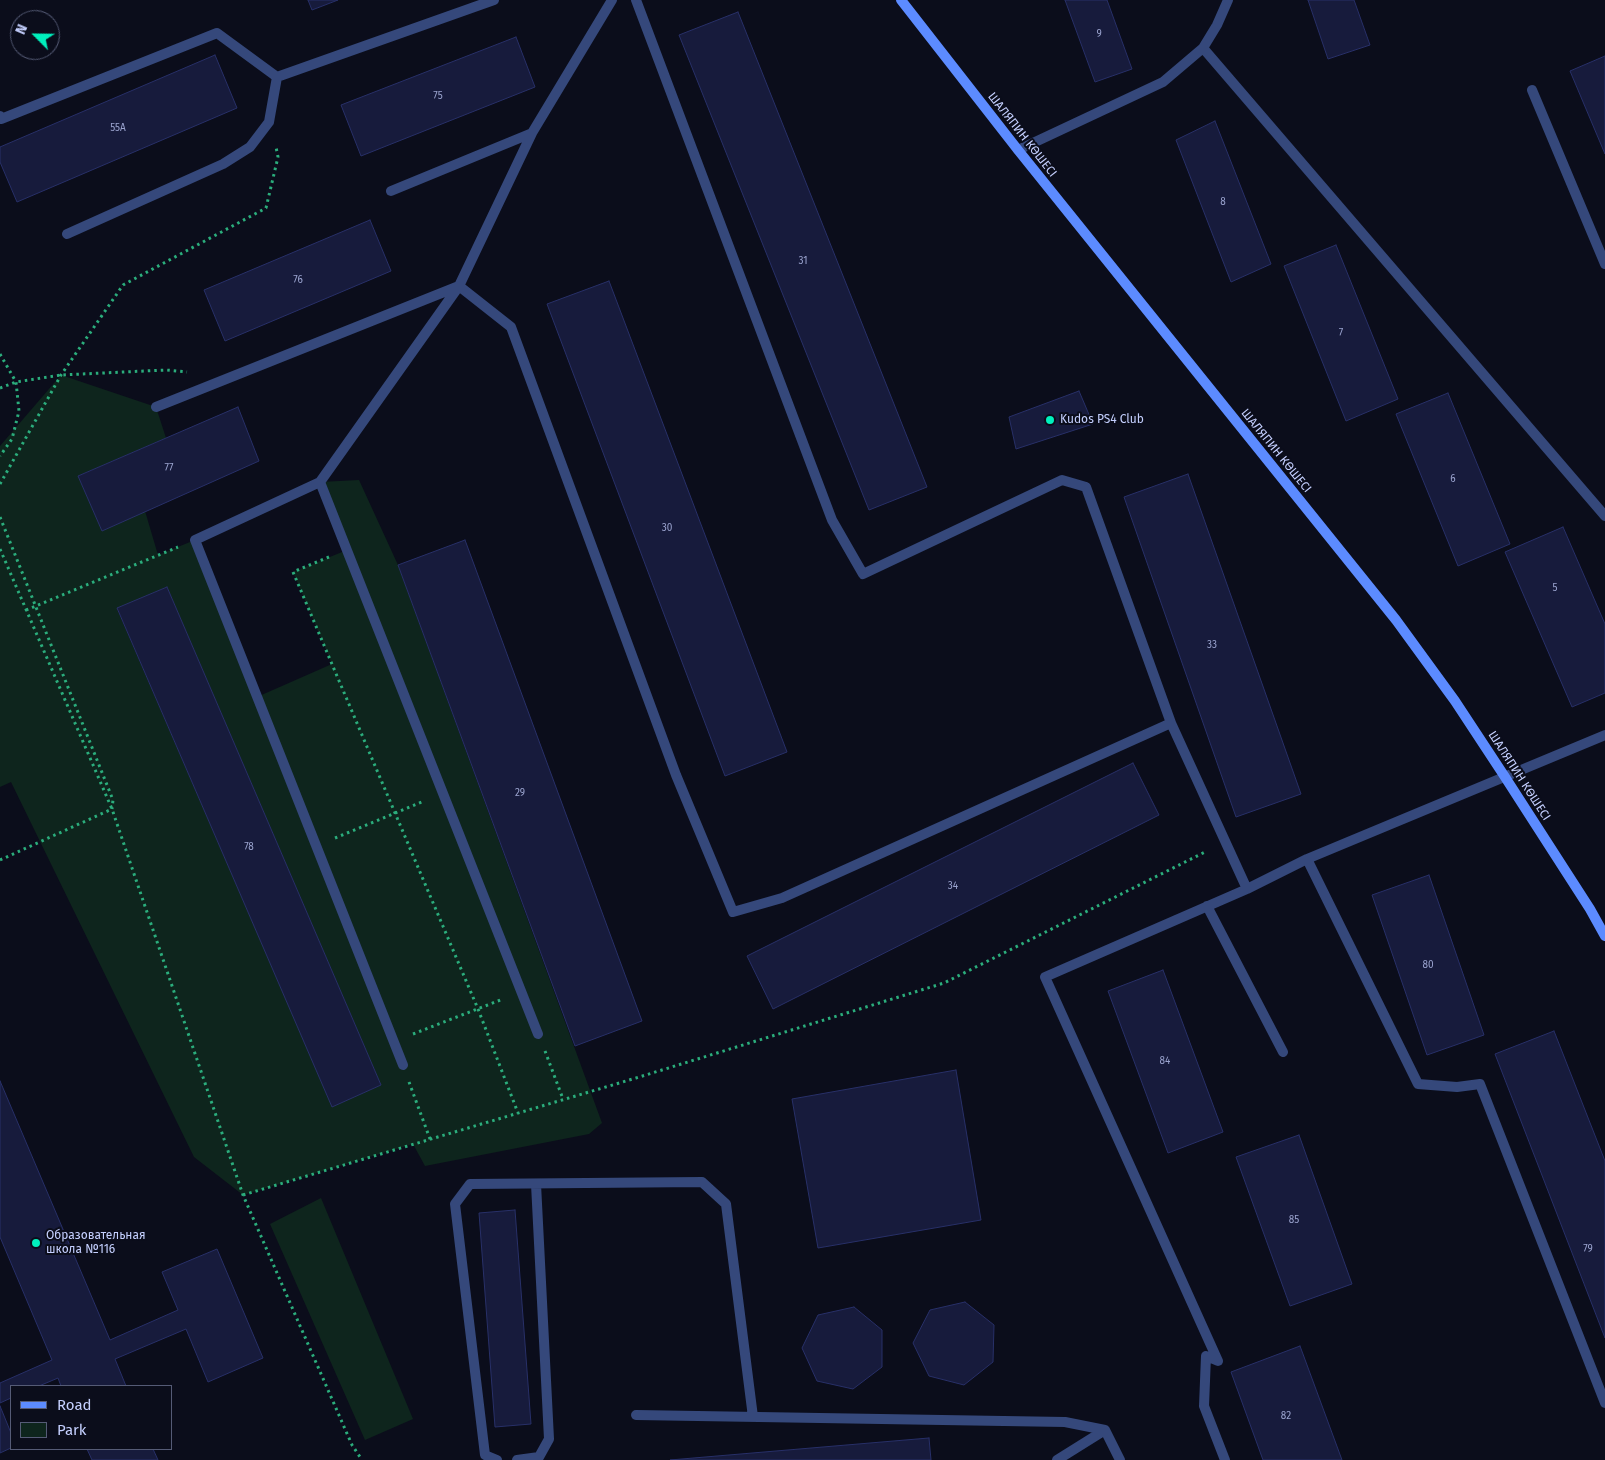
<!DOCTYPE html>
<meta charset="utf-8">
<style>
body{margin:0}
#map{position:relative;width:1605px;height:1460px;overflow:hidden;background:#0b0d1b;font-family:"Fira Sans",sans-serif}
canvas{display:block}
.legend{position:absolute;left:10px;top:1385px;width:162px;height:65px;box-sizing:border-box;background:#0b0d1b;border:1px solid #555b76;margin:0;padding:6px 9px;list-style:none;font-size:15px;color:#c5d0ff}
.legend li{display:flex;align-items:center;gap:10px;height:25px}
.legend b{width:25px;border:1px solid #555b76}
.north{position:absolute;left:10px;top:10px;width:50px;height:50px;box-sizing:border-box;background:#0b0d1b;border:1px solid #555b76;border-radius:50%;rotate:293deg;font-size:14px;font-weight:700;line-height:20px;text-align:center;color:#c5d0ff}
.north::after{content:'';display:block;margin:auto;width:18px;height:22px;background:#00f0bd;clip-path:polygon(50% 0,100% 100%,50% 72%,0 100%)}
</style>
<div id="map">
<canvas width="1605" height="1460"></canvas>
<ul class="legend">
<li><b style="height:6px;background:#5c8bff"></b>Road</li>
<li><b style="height:14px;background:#0e251d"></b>Park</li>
</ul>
<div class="north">N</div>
</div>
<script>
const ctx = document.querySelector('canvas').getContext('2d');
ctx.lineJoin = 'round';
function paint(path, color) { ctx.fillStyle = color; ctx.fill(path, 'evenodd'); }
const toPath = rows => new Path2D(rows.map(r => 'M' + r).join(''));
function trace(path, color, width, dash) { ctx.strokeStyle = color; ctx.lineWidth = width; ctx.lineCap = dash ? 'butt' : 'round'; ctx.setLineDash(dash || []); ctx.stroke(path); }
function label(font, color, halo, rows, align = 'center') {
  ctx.font = font + ' "Fira Sans",sans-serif'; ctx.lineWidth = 4; ctx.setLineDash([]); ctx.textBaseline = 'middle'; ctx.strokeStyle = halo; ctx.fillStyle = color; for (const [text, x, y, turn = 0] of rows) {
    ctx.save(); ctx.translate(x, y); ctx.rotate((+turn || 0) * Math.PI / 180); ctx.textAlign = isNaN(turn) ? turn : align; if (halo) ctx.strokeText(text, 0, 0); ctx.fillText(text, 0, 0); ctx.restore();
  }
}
paint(toPath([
 [61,375,156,407,166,438,78,476,102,530,145,511,158,555,195,540,257,697,332,664,293,572,347,550,320,482,359,480,398,565,602,1123,589,1134,425,1166,413,1144,243,1195,194,1157,11,782,0,787,0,446],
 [167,587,381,1085,332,1106,117,609],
 [321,1198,413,1419,365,1440,270,1224]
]), '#0e251d');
const building = toPath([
 [308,0,338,0,312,10,308,0],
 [1065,0,1107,0,1132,69,1095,82,1065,0],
 [1308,0,1354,0,1370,45,1328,59,1308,0],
 [738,12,927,487,869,510,679,35,738,12],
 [516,37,535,87,361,156,341,105,516,37],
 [215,55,237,108,17,202,0,162,0,147,215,55],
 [1605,56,1605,154,1570,71,1605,56],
 [1215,121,1271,264,1231,282,1176,140,1215,121],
 [370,220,391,271,225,341,204,290,370,220],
 [1336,245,1398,399,1346,421,1284,266,1336,245],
 [609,281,787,752,725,776,547,304,609,281],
 [1079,391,1093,424,1016,449,1009,417,1079,391],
 [1448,393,1510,544,1458,566,1396,414,1448,393],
 [238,407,259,461,102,531,78,476,238,407],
 [1188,474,1301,794,1236,817,1124,497,1188,474],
 [1563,527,1605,624,1605,693,1572,707,1505,552,1563,527],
 [465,540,642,1021,575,1046,398,565,465,540],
 [167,587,381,1085,332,1107,117,608,167,587],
 [1133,763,1159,815,773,1009,747,956,1133,763],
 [1429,875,1484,1035,1427,1055,1372,895,1429,875],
 [1163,970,1223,1132,1168,1153,1108,991,1163,970],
 [1554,1031,1605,1161,1605,1338,1495,1054,1554,1031],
 [956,1070,981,1220,818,1248,792,1099,956,1070],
 [0,1081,110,1340,178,1310,162,1272,217,1249,263,1358,208,1382,186,1329,115,1359,126,1386,61,1386,58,1378,39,1386,11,1386,11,1398,0,1403,0,1383,52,1360,0,1237,0,1081],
 [1299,1135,1352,1284,1290,1306,1236,1157,1299,1135],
 [515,1210,531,1424,495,1427,479,1213,515,1210],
 [965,1302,994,1325,993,1362,964,1385,929,1376,913,1343,930,1310,965,1302],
 [854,1307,882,1330,882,1367,853,1389,817,1381,802,1348,818,1315,854,1307],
 [1300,1346,1342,1460,1263,1460,1231,1372,1300,1346],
 [0,1406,11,1433,11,1448,0,1453,0,1406],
 [929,1438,931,1460,670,1460,929,1438],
 [87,1449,153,1449,158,1460,92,1460,87,1449]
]);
paint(building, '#171b3c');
trace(building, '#283068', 1);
trace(toPath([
 [0,354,16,382,19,411,12,439,0,456],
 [0,388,16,382,61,375,166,370,187,372],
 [0,484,61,375,123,285,266,208,278,157,276,147],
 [0,517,113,800,112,809],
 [0,549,112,809,243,1195,352,1445,362,1460],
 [329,557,293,572,478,1009,518,1113],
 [26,610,178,547],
 [335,838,424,801],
 [0,860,112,809],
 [413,1034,503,999],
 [545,1051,563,1099],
 [409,1082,430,1139],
 [243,1195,636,1078,944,983,1207,851]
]), '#2bad7c', 3, [2.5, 4]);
trace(toPath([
 [1203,48,1605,516],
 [1532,90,1605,264],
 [0,116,1,119,217,33,277,77,494,0],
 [1018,150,1163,82,1203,48,1217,25,1228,0],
 [391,191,532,133],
 [67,234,223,164,250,147,269,122,277,77],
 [156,407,459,286,511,327,676,775,733,912,782,898,1171,723,1086,487,1062,480,863,574,832,520,636,0],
 [320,482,538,1034],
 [1171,723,1247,889],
 [1307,859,1418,1084,1457,1087,1480,1084,1605,1403],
 [1207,906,1283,1052],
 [403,1065,195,540,320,482,459,286,532,133,612,0],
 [636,1415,1065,1422,1105,1430],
 [1105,1430,1120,1460],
 [497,1460,485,1455,455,1204,470,1184,702,1182,726,1204,753,1417],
 [517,1460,539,1457,549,1439,536,1184],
 [1057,1460,1105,1430],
 [1225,1460,1204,1406,1206,1356,1218,1361,1045,977,1247,889,1307,859,1605,735]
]), '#35487b', 10);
trace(toPath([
 [901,0,1018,150,1396,620,1455,701,1505,777,1590,909,1605,936]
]), '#5c8bff', 10);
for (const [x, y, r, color] of [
 [1050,420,5,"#00f0bd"],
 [36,1243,5,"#00f0bd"]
]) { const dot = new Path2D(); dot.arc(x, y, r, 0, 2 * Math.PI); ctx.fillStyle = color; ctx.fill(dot); trace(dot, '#0b0d1b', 2); }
label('10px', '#9aa3ce', null, [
 ["9",1099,34],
 ["75",438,96],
 ["55А",118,128],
 ["8",1223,202],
 ["31",803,261],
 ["76",298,280],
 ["7",1341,333],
 ["77",169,468],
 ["6",1453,479],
 ["30",667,528],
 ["5",1555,588],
 ["33",1212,645],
 ["29",520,793],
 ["78",249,847],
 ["34",953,886],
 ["80",1428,965],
 ["84",1165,1061],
 ["85",1294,1220],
 ["79",1588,1249],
 ["82",1286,1416]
]);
label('12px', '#c5d0ff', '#0b0d1b', [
 ["ШАЛЯПИН КӨШЕСІ",1022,135,52],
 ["ШАЛЯПИН КӨШЕСІ",1276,451,51],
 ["ШАЛЯПИН КӨШЕСІ",1519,776,57]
]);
label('12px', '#c5d0ff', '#0b0d1b', [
 ["Kudos PS4 Club",1060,420],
 ["Образовательная",46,1236],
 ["школа №116",46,1250]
], 'left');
</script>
